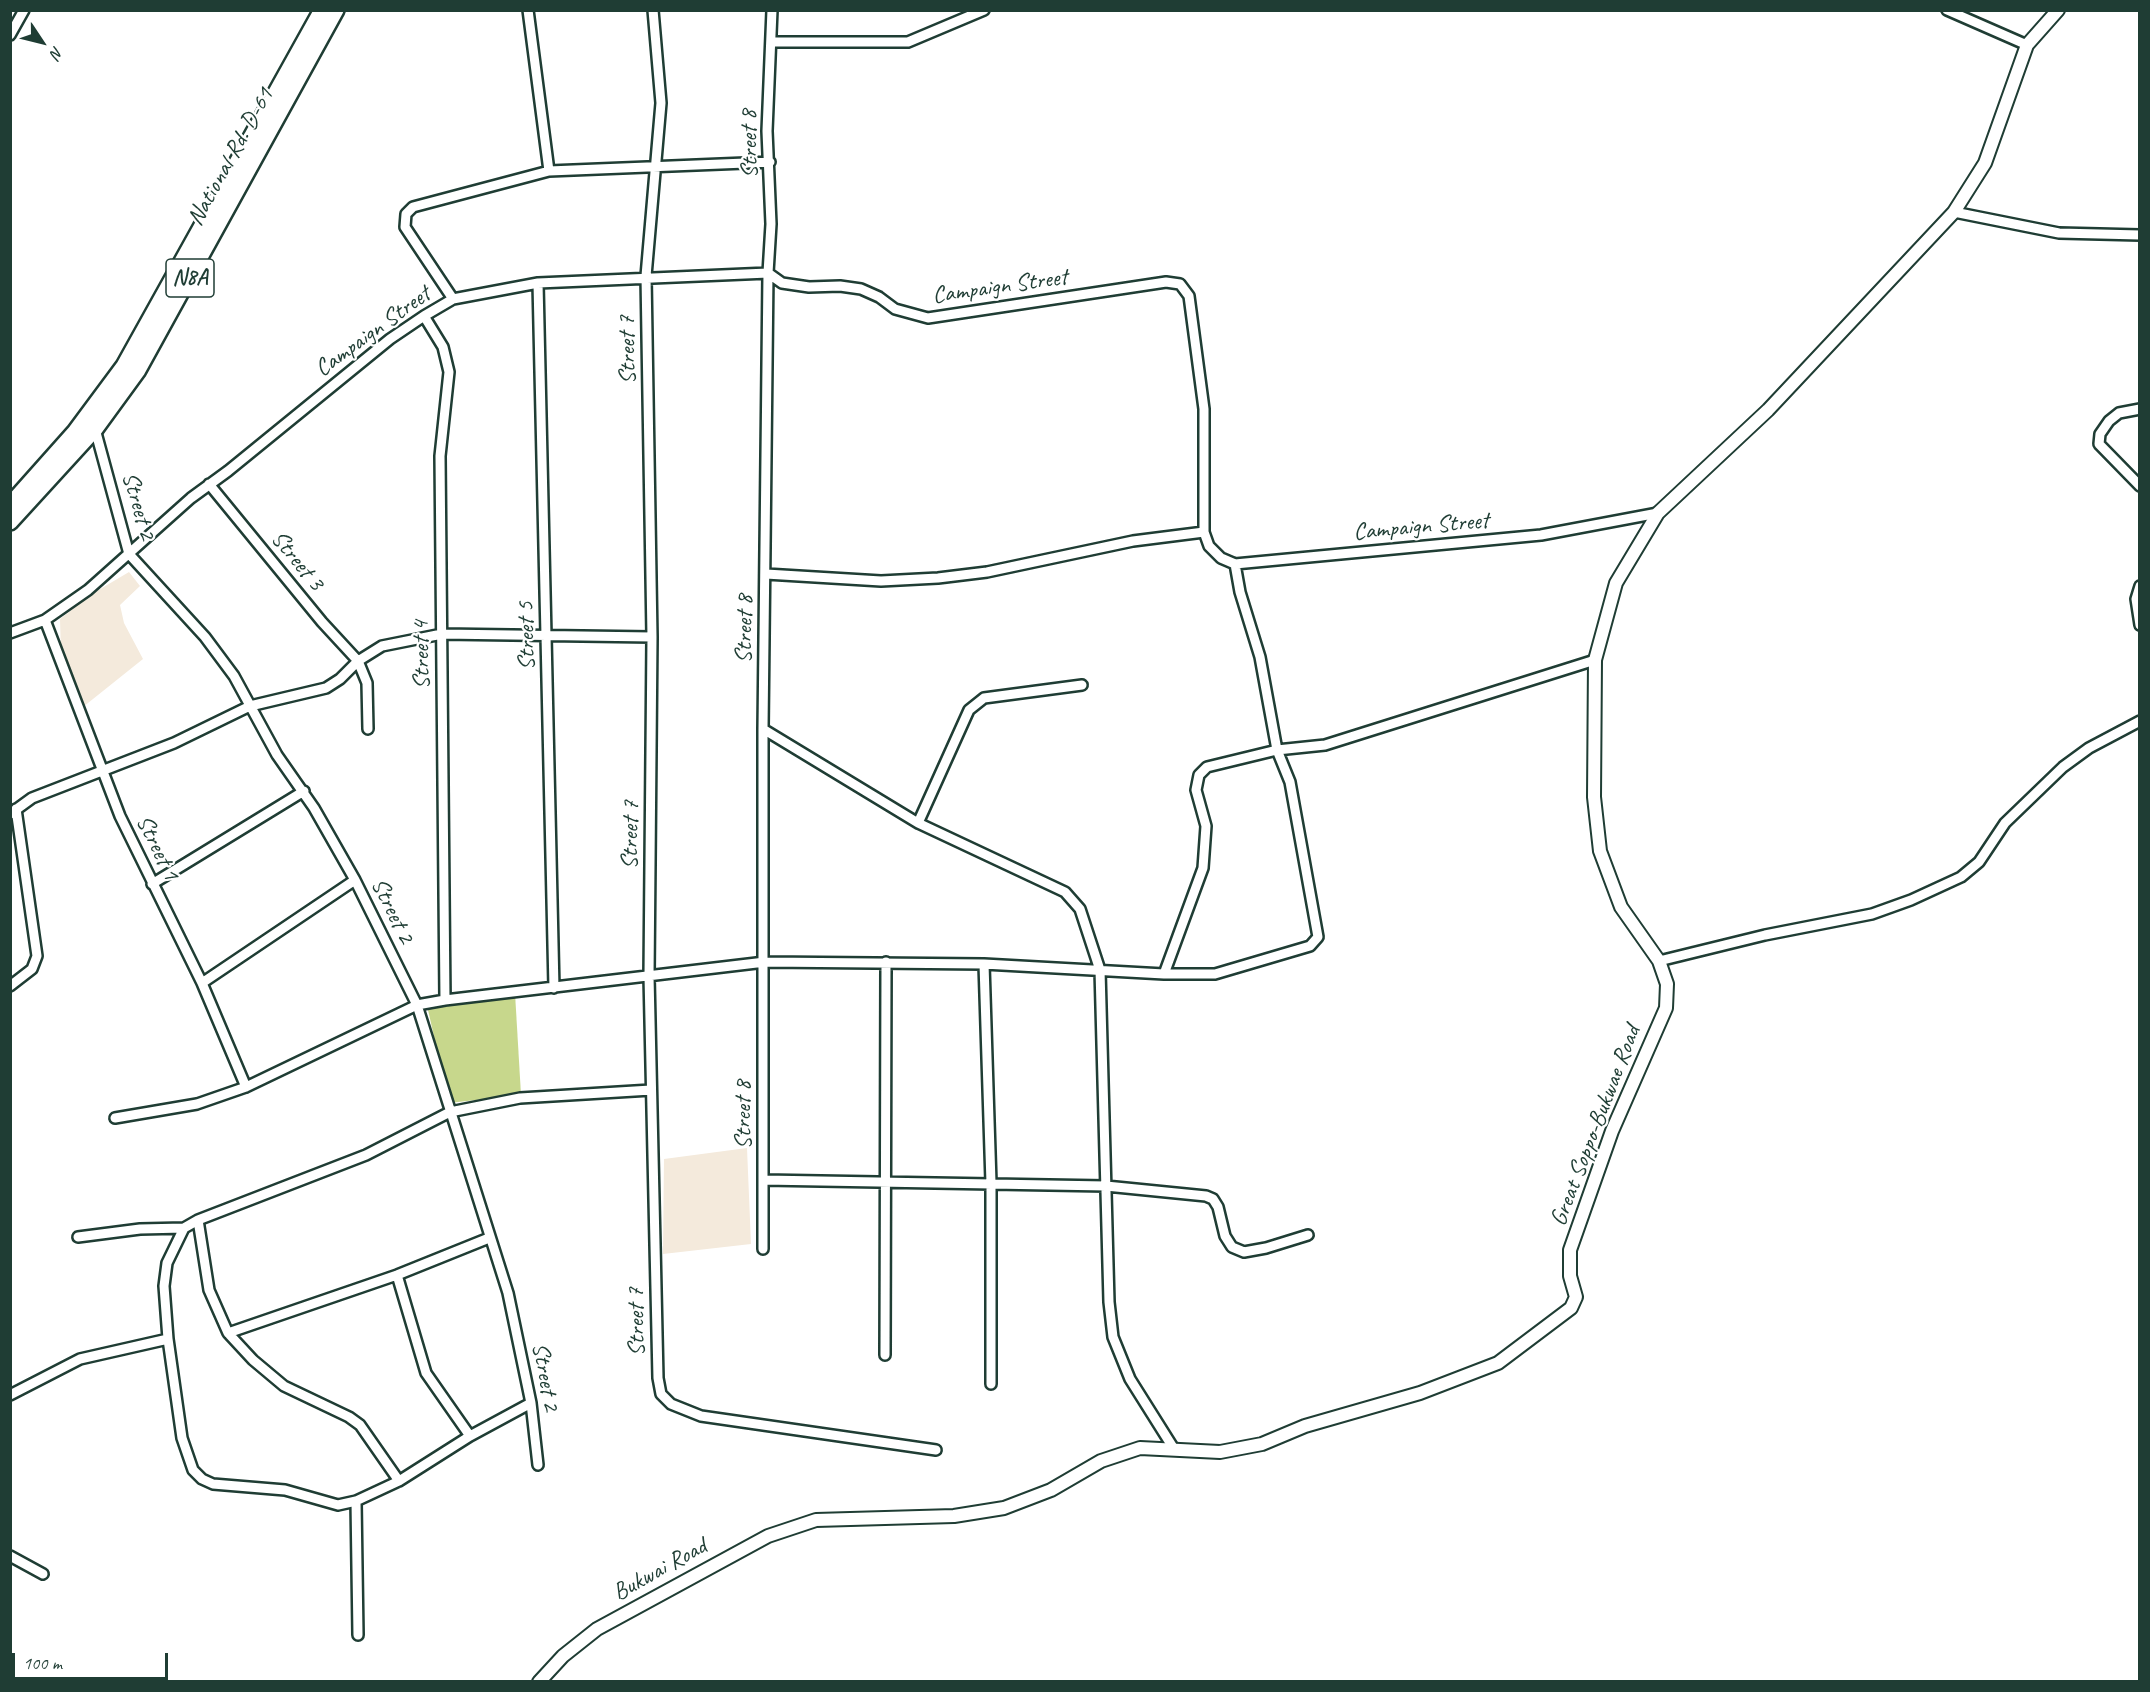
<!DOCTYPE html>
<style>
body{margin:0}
#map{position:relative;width:2150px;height:1692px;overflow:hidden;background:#fff;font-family:Caveat,sans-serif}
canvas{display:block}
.frame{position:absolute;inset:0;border:12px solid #1f3d34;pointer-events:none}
.north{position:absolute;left:12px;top:12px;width:60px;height:60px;-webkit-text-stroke:4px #fff;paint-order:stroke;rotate:125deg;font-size:16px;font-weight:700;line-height:24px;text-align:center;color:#1f3d34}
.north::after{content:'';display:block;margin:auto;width:21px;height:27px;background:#1f3d34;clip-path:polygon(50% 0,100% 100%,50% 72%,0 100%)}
.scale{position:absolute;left:12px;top:1653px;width:156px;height:27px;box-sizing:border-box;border:3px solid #1f3d34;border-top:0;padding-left:8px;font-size:18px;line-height:21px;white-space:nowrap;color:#1f3d34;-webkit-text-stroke:4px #fff;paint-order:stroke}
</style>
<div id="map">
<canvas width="2150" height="1692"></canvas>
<div class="frame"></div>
<div class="north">N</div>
<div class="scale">100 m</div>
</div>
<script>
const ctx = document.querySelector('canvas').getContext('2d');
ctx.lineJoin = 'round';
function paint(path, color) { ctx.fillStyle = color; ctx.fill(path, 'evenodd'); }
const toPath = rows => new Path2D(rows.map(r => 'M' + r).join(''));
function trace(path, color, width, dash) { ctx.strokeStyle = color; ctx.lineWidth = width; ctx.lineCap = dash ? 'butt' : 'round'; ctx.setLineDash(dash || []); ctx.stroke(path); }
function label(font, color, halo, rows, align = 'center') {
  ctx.font = font + ' Caveat,sans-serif'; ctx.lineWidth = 4.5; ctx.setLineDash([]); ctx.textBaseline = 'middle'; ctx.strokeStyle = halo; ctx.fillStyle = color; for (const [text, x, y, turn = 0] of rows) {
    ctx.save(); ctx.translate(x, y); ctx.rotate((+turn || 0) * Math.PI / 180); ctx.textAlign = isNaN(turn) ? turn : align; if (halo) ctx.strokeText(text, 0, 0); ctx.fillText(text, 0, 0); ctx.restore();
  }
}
paint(toPath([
 [129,572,140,586,120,605,124,623,143,659,83,707,61,654,60,619,92,594],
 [747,1148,751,1244,663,1254,664,1159]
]), '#f4eadc');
paint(toPath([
 [515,993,521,1095,449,1103,426,1001]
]), '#c7d78c');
const minor = toPath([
 [528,10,549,171],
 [653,10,661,103,646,276,652,637,649,976,658,1378,661,1394,671,1404,701,1416,936,1450],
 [1947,10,2027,45],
 [10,35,24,10],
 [771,42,908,42,984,10],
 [1954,212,2059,233,2140,235],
 [538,283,554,988],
 [453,299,405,227,406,214,413,207,549,171,770,162],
 [424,316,443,347,449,372,440,456,445,1000],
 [2140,409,2119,413,2109,421,2100,434,2099,444,2140,486],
 [95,429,129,554,205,637,234,676,277,755,314,808,355,880,417,1005,508,1293,531,1403,538,1465],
 [209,484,322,622,358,661,367,683,368,729],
 [766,574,881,581,938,578,987,572,1133,541,1204,532],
 [2140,586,2136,599,2140,625],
 [45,620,120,816,202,983,246,1087],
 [10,633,45,620,88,590,191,498,228,471,390,339,424,316,453,299,538,283,768,273,782,283,809,287,840,286,861,289,879,297,895,309,928,318,1166,282,1180,284,1189,296,1204,409,1204,532,1209,546,1221,558,1235,564,1541,535,1658,513],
 [763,729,918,823,1065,892,1080,909,1100,970,1109,1302,1113,1337,1130,1379,1174,1449],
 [10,814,32,798,174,743,250,706,326,688,340,679,358,661,382,646,442,634,652,637],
 [918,823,969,710,984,698,1082,685],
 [152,884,304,791],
 [1659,961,1765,935,1872,914,1911,900,1961,877,1979,862,2005,823,2063,767,2089,748,2140,721],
 [984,964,991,1183,991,1384],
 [1164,974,1215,974,1310,946,1318,937,1290,782,1277,750,1260,657,1240,592,1235,564],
 [202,983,355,880],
 [10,986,32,969,37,956,16,809],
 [115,1118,197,1104,246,1087,417,1005,445,1000,765,962,984,964,1164,974,1203,868,1206,826,1196,790,1199,775,1207,767,1277,750,1325,745,1595,660],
 [764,1180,1106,1186,1206,1196,1213,1199,1218,1207,1225,1236,1232,1247,1244,1252,1266,1248,1308,1235],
 [198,1220,209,1290,228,1333,397,1275,489,1238],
 [78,1237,140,1229,184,1228],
 [763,1249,763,729,768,273,771,224,767,131,772,10],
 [228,1333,253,1360,284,1386,349,1417,360,1425,399,1481],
 [168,1339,182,1438,193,1470,202,1479,213,1484,285,1490,338,1505,356,1501,399,1481,470,1436,426,1373,397,1275],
 [885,1355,886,962],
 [10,1395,80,1359,168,1339,164,1286,167,1263,184,1228,198,1220,366,1155,450,1112,520,1098,651,1090],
 [470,1436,531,1403],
 [356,1501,358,1635],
 [10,1556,43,1574]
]);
const tertiary = toPath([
 [539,1682,563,1656,597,1629,768,1536,816,1520,954,1516,1004,1508,1051,1490,1101,1461,1140,1448,1220,1452,1262,1444,1305,1426,1420,1393,1498,1363,1571,1308,1576,1297,1570,1276,1570,1250,1612,1131,1666,1008,1667,984,1659,961,1621,907,1600,851,1594,797,1595,660,1616,583,1658,513,1768,410,1954,212,1985,163,2027,45,2058,10]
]);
const trunk = toPath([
 [10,505,75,432,124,366,322,10],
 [10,522,95,429,138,370,336,10]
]);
trace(minor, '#1f3d34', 14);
trace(tertiary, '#1f3d34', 16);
trace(trunk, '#1f3d34', 20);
trace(minor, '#fff', 9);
trace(tertiary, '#fff', 12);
trace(trunk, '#fff', 15);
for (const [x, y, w] of [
 [190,278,48]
]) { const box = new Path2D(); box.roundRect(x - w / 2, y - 19, w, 38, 4.5); ctx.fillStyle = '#fff'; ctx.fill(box); trace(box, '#1f3d34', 1.5); }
label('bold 22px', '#1f3d34', null, [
 ["N8A",190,278]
]);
label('24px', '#1f3d34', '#fff', [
 ["Street 8",750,144,-91],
 ["National Rd. D-61",231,157,-61],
 ["Campaign Street",1000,287,-8],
 ["Campaign Street",373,332,-36],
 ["Street 7",628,350,-91],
 ["Street 2",138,506,74],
 ["Campaign Street",1421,527,-5],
 ["Street 3",297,561,51],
 ["Street 8",745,629,-89],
 ["Street 5",527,636,-91],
 ["Street 4",422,655,-91],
 ["Street 7",631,835,-89],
 ["Street 1",157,848,64],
 ["Street 2",392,911,64],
 ["Street 8",744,1115,-90],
 ["Great Soppo-Bukwae Road",1596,1126,-69],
 ["Street 7",637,1322,-91],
 ["Street 2",545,1377,80],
 ["Bukwai Road",660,1570,-29]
]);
</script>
